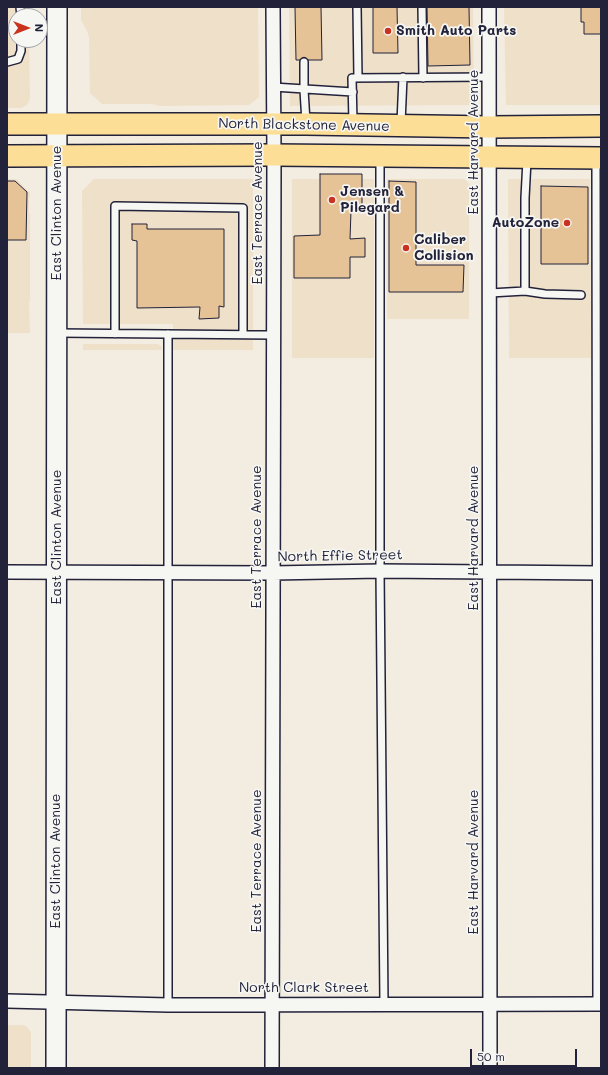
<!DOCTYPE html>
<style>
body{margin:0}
#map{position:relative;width:608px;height:1075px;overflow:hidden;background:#f3ece0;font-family:Mali,sans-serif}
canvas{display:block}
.frame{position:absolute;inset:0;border:8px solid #22223b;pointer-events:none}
.north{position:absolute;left:8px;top:8px;width:40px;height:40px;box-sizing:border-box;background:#f6f6f2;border:1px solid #a1a1a9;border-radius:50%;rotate:90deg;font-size:11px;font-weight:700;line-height:16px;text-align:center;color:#22223b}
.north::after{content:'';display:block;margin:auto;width:14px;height:18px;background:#c8321e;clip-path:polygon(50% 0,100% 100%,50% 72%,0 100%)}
.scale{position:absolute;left:470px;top:1049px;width:107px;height:18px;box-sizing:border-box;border:2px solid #22223b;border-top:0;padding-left:5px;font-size:12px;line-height:14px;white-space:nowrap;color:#22223b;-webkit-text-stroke:3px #f6f6f2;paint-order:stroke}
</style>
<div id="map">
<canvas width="608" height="1075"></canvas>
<div class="frame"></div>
<div class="north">N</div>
<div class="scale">50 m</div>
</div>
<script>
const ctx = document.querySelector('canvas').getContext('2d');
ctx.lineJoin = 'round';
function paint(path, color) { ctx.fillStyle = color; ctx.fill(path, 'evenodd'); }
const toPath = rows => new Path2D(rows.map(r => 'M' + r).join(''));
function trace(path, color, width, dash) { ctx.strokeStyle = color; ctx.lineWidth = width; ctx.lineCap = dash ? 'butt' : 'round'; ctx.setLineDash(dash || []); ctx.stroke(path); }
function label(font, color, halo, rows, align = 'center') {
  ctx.font = font + ' Mali,sans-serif'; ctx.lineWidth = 3.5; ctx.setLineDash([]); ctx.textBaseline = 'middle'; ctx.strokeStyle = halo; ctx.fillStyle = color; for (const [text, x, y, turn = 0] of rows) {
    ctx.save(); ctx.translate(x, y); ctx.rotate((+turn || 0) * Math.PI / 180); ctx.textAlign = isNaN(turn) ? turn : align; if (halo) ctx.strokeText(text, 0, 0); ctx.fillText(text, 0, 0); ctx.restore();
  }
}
paint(toPath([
 [7,7,29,7,29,16,16,16,16,40,29,40,30,98,27,105,21,108,7,108],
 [81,7,258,7,259,97,249,105,160,106,152,104,102,104,90,93,89,37,87,31,81,20],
 [289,7,473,7,474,105,290,106],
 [504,7,601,7,601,105,506,105],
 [7,179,16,179,30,193,30,197,29,197,29,214,30,214,30,302,29,302,30,333,7,333],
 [94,179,253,179,253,350,173,350,173,324,83,324,82,191],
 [292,179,374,179,374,358,292,358],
 [387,179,464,179,467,181,469,184,469,319,387,319],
 [508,179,590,179,591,358,509,358],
 [83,344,157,344,161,346,162,350,83,350],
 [7,1025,23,1025,26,1026,31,1032,31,1068,7,1068]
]), '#efe0ca');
const building = toPath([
 [295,7,321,7,322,60,308,60,304,57,300,60,296,60,295,7],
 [373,7,397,7,398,53,373,53,373,7],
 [427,7,469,7,470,65,428,66,427,7],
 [581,7,601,7,601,34,584,34,584,22,581,22,581,7],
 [320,174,362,174,362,211,351,211,350,239,365,238,365,257,350,257,350,278,294,278,294,236,320,235,320,174],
 [7,181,15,181,27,192,26,240,7,240,7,181],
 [389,181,416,182,416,265,464,265,463,292,389,292,389,181],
 [541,186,588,187,588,264,541,264,541,186],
 [132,224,147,224,147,229,224,229,224,307,219,306,219,318,199,319,200,307,137,308,137,241,132,240,132,224]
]);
paint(building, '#e6c397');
trace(building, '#22223b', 1);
const lane = toPath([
 [20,7,21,16],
 [357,7,358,78],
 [422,7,423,78],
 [7,62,18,59,21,51,21,40],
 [304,62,304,90,306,122],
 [273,87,353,92],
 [353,123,352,78,490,77],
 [401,123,403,77],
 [380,158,380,571,384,1004],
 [596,160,597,1004],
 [525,291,525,198,527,160],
 [490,293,525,291,545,294,581,295],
 [58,333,273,335],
 [115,334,115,206,243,208,243,334],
 [168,1005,168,334]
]);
const street = toPath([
 [489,7,490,1068],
 [7,572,273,573,380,571,601,573],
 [7,1001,168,1005,601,1004],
 [272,1068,274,155,273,7]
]);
const secondary = toPath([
 [56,1068,57,7]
]);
const primary = toPath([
 [7,124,306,124,490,127,601,126],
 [7,156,274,155,601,158]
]);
trace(lane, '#22223b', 10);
trace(street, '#22223b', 16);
trace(secondary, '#22223b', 22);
trace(primary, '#22223b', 24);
trace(lane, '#f6f6f2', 7);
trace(street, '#f6f6f2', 13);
trace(secondary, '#f6f6f2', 19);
trace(primary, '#fdde96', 21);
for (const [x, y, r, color] of [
 [388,31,4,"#c8321e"],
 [332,200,4,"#c8321e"],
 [567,223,4,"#c8321e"],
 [406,248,4,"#c8321e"]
]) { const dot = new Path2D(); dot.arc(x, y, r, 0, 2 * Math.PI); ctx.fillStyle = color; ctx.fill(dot); trace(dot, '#f6f6f2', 1.5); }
label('bold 14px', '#22223b', '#f6f6f2', [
 ["Smith Auto Parts",396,31],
 ["Jensen &",340,192],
 ["Pilegard",340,208],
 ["AutoZone",559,223,"right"],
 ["Caliber",414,240],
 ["Collision",414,256]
], 'left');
label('14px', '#22223b', '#f6f6f2', [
 ["North Blackstone Avenue",304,125,1],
 ["East Harvard Avenue",474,142,-90],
 ["East Clinton Avenue",57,213,-90],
 ["East Terrace Avenue",258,213,-90],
 ["East Clinton Avenue",57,537,-90],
 ["East Terrace Avenue",257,537,-90],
 ["East Harvard Avenue",474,538,-90],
 ["North Effie Street",340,556,-1],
 ["East Clinton Avenue",56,861,-90],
 ["East Terrace Avenue",257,861,-90],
 ["East Harvard Avenue",474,862,-90],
 ["North Clark Street",304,988]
]);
</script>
